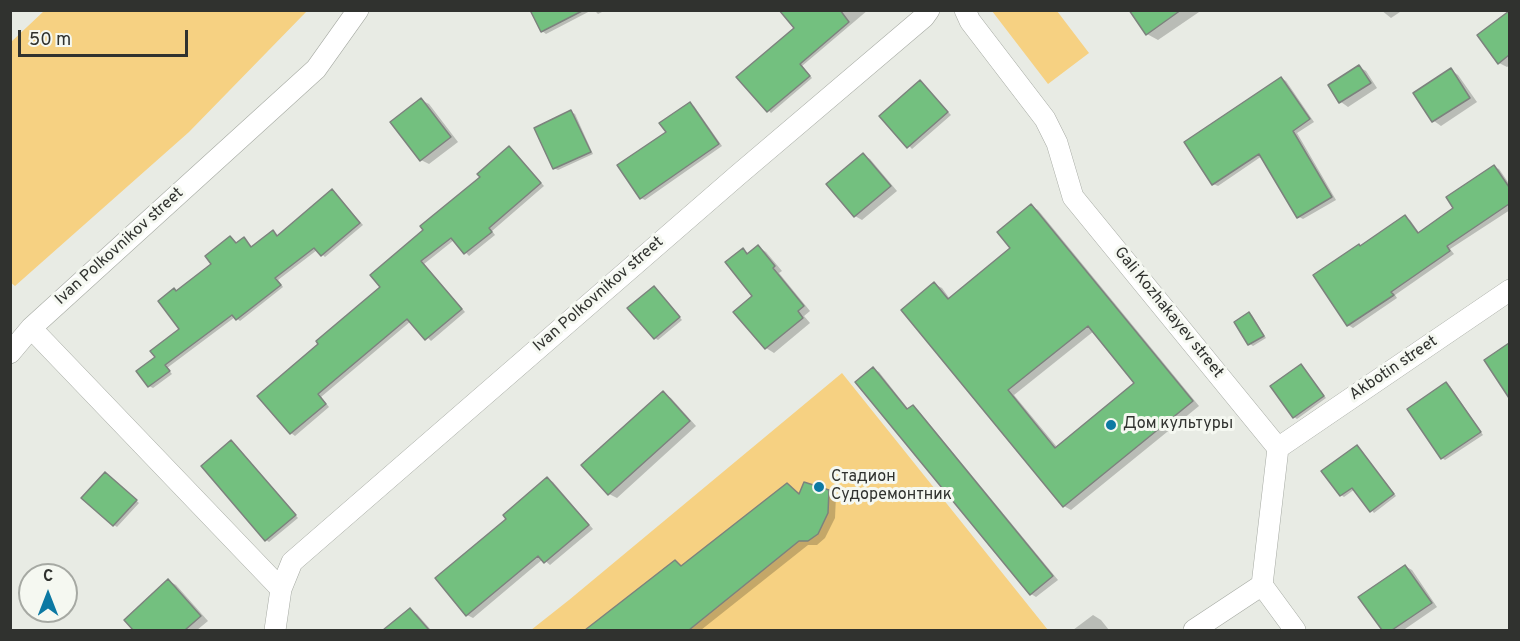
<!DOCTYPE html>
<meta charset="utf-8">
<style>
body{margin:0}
#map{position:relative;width:1520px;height:641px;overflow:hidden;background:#e8ebe4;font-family:Overpass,sans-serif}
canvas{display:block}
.frame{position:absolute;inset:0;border:12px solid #30322f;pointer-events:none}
.north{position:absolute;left:18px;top:563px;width:60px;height:60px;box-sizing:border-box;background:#f5f8f1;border:2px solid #a6a9a3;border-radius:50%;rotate:0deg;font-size:16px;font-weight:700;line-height:24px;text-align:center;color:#30322f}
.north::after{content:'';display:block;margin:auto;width:21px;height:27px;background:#0c79a3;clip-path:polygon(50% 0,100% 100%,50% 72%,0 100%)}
.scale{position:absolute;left:18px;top:30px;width:170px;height:27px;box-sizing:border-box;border:3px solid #30322f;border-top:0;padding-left:8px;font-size:18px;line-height:21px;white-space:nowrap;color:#30322f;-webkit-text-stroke:4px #f5f8f1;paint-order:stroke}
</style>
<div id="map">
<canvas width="1520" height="641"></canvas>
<div class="frame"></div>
<div class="north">С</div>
<div class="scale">50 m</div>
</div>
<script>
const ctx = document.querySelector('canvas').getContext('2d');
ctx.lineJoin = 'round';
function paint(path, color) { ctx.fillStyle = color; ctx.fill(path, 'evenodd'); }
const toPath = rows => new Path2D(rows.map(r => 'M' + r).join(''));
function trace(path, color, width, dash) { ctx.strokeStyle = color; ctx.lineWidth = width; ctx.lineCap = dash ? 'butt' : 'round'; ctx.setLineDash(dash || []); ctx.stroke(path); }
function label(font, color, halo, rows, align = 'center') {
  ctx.font = font + ' Overpass,sans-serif'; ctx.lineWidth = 6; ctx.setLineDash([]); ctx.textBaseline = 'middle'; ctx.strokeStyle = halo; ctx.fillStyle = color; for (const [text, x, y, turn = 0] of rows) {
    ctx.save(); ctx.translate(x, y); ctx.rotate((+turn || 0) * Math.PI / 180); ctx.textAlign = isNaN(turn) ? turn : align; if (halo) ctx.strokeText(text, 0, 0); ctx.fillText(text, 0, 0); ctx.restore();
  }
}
paint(toPath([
 [44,11,307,11,189,132,15,286,10,282,11,42],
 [992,11,1057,11,1089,53,1048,84],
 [842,373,1048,630,531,630,569,600]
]), '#f6d182');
paint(toPath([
 [531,10,592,10,546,34,542,31],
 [594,10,606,10,598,14],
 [792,10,868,10,802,66,812,78,771,113,738,77,796,28],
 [1131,10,1202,10,1158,40,1147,34],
 [1381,10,1403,10,1391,18],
 [1510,13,1510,65,1507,67,1499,63,1479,35],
 [1359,67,1366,71,1377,88,1348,107,1341,102,1330,85],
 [1451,70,1458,75,1477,102,1441,126,1434,121,1415,93],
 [1281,78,1286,81,1314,122,1297,133,1336,200,1303,219,1299,217,1262,156,1218,186,1213,184],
 [920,82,951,115,912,149,881,116],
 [421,100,429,104,458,142,429,164,421,160],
 [690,104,694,106,722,146,645,200,641,198,668,133],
 [571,112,575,114,593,154,558,170,554,168],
 [509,148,544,186,492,231,495,235,469,256,454,240,424,264,465,312,431,341,411,321,321,397,329,407,295,436,291,433,321,344,382,287],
 [863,155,870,159,897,191,862,220,855,216],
 [1494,167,1499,169,1510,185,1510,210,1450,249,1454,254,1395,295,1397,298,1353,328,1348,325,1315,275,1361,247,1405,217,1410,220,1420,234,1455,208],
 [335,193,363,225,325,257,317,250,278,280,283,287,240,321,235,317,167,368,172,374,153,388,149,386,157,357,181,329,178,292,244,239,253,248,273,232,278,237],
 [1031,206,1038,210,1199,406,1071,510,1064,506,934,284,942,288,950,299,1012,249],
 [1094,331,1136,384,1057,447,1014,395],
 [758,247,766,252,782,271,779,273,810,311,804,316,810,323,774,353,766,348,735,312,754,296,743,250,750,254],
 [654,288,682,320,658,340,655,338],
 [1249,313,1252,315,1266,338,1253,346,1250,344,1236,322],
 [1510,344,1510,395,1486,360],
 [1301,366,1326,398,1297,419,1294,417],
 [873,369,879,372,909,410,913,407,918,410,1058,580,1036,597,1031,594],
 [1446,384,1450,386,1483,435,1445,460,1442,458],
 [663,393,671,398,696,426,617,498,609,494],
 [231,442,298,518,269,542,266,540],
 [1357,446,1396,496,1374,513,1355,489,1344,497,1341,495],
 [108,476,139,503,117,527,114,525],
 [548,479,553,482,593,529,550,565,543,559,473,618,467,615,508,519],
 [787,485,801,494,828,491,836,496,835,518,825,538,817,545,808,545,701,630,607,630,599,621,676,562,682,566],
 [1405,566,1412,570,1437,607,1405,629,1406,630,1383,630,1360,597],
 [169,581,176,585,208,621,197,630,135,630,126,620],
 [410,610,417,614,431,630,385,630],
 [1093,615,1101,620,1109,630,1073,630]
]), '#0003');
const building = toPath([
 [530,10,584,10,541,32,530,10],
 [779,10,840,10,849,22,800,64,810,76,767,112,736,77,794,28,779,10],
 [1129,10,1181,10,1146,35,1129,10],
 [1509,11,1509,55,1498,64,1477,35,1509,11],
 [1359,65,1371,83,1339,103,1328,85,1359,65],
 [1451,68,1470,98,1432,122,1413,93,1451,68],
 [1281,77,1310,119,1293,131,1332,197,1297,218,1259,154,1212,185,1184,142,1281,77],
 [920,80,948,112,907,148,879,116,920,80],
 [421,98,451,137,420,161,390,122,421,98],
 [690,102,719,144,640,199,617,165,666,132,659,123,690,102],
 [571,110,591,152,553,169,534,128,571,110],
 [509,146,541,183,489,228,492,232,464,254,451,238,421,261,462,309,425,340,407,319,318,394,326,404,290,434,257,396,318,344,316,341,380,287,370,275,423,230,420,226,480,177,477,174,509,146],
 [863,153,891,186,854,217,826,184,863,153],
 [1494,165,1509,187,1509,204,1447,246,1450,251,1391,292,1394,295,1347,326,1313,275,1359,244,1360,246,1405,215,1418,233,1453,208,1446,197,1494,165],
 [332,189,360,223,321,256,314,248,275,278,281,285,236,320,232,315,165,365,170,371,148,387,136,371,155,357,150,351,179,329,158,301,174,288,176,291,211,264,205,256,230,236,236,243,244,237,251,247,273,230,277,236,332,189],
 [1031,204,1193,401,1063,507,901,310,934,282,948,299,1010,248,997,232,1031,204],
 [1088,326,1134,383,1055,448,1008,390,1088,326],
 [758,245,775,266,773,268,804,306,798,311,803,318,765,349,733,312,752,296,725,262,743,248,747,254,758,245],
 [654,286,680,317,654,339,627,308,654,286],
 [1249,312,1264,336,1248,345,1234,322,1249,312],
 [1509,343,1509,398,1484,360,1509,343],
 [1301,364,1324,396,1293,418,1270,386,1301,364],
 [873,367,907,409,913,405,1053,576,1030,595,855,382,873,367],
 [1446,382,1481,432,1441,459,1407,409,1446,382],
 [663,391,690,421,608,495,581,465,663,391],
 [231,440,296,515,265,541,201,466,231,440],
 [1357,445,1394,494,1370,512,1352,488,1340,496,1321,471,1357,445],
 [105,472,137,500,113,526,81,498,105,472],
 [547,477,589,525,544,563,538,556,466,616,435,578,506,519,503,515,547,477],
 [804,482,829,490,828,513,818,534,808,541,799,541,689,630,585,630,675,560,681,566,787,483,799,494,804,482],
 [1405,565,1432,603,1392,630,1382,630,1358,597,1405,565],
 [168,579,201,616,185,630,133,630,124,620,168,579],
 [410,608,429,630,383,630,410,608]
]);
paint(building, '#73c07f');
trace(building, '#7c827d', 1.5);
const street = toPath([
 [965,10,970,21,1045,119,1057,143,1073,197,1278,448,1262,585,1295,630],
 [31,328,281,589],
 [10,353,31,328,316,69,358,10],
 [1278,448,1510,290],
 [275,630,281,589,292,562,738,175,924,17,929,10],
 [1194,630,1262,585]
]);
trace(street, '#a5a9a2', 22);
trace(street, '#fff', 21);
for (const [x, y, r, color] of [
 [1111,425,6,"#0c79a3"],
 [819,487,6,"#0c79a3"]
]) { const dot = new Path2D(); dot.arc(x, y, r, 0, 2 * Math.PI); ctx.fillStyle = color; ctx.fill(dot); trace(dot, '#f5f8f1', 2); }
label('16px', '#30322f', '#f5f8f1', [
 ["Ivan Polkovnikov street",120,247,-42],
 ["Ivan Polkovnikov street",599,295,-41],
 ["Gali Kozhakayev street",1168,313,51],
 ["Akbotin street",1394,369,-34]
]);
label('16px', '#30322f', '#f5f8f1', [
 ["Дом культуры",1123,425],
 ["Стадион",831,478],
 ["Судоремонтник",831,496]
], 'left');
</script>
